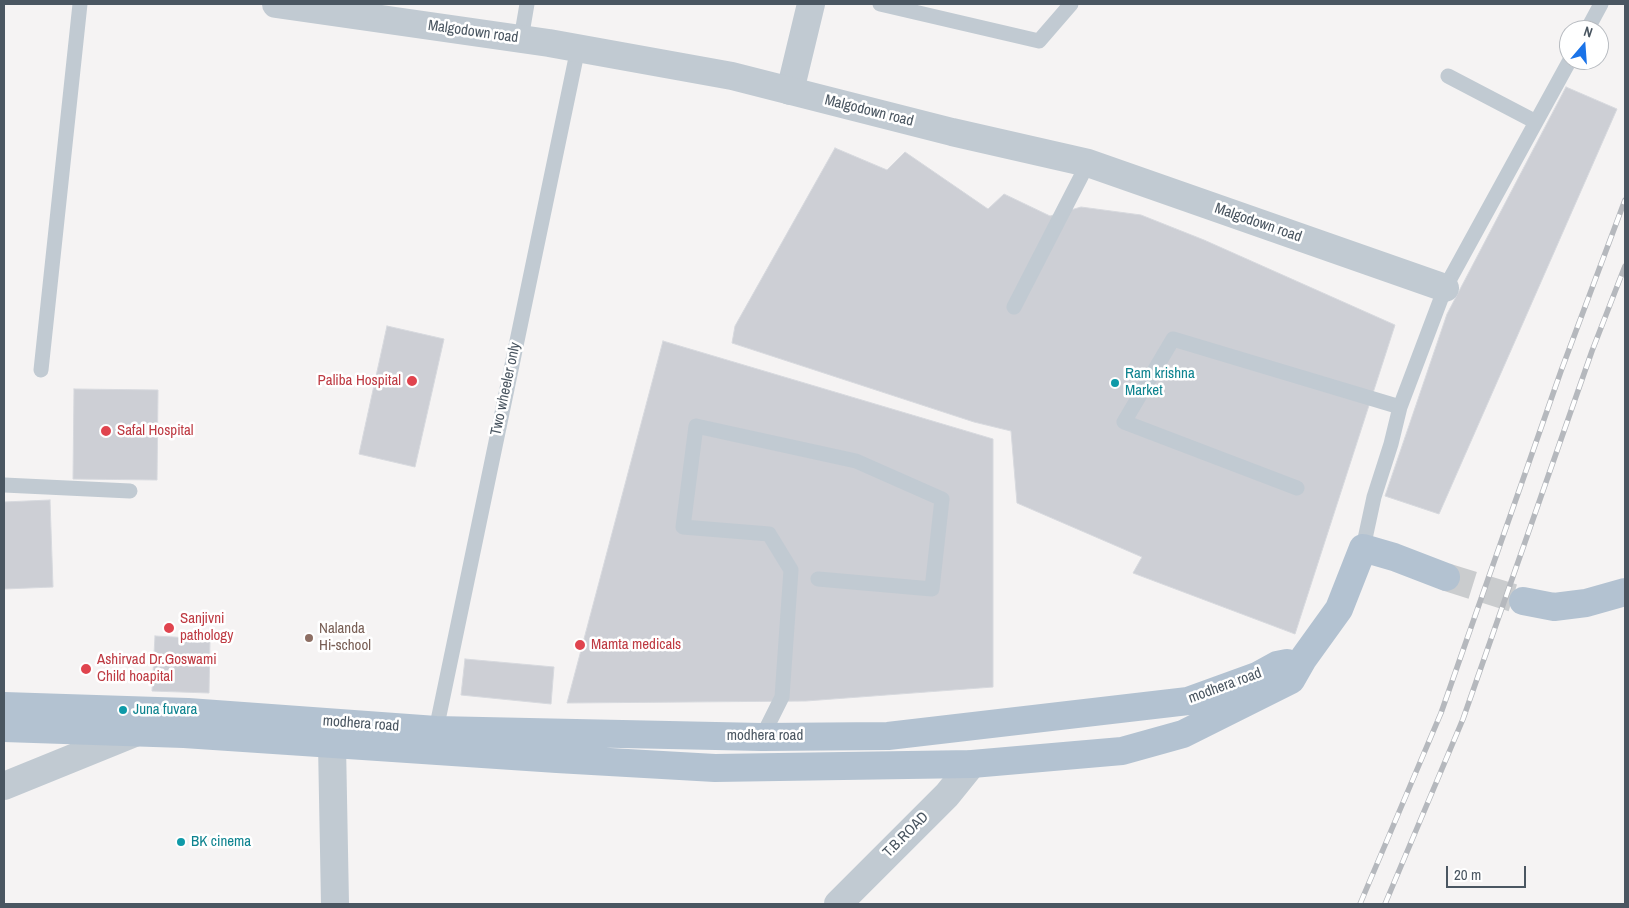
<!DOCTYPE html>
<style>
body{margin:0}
#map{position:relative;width:1629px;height:908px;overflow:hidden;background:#f5f3f3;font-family:"Archivo Narrow",sans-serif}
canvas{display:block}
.frame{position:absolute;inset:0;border:5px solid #4a5661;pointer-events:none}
.north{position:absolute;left:1559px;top:20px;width:50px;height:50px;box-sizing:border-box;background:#fff;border:1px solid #b7bbc0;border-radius:50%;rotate:18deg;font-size:14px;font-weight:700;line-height:20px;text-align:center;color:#4a5661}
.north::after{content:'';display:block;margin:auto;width:18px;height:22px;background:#1a73e8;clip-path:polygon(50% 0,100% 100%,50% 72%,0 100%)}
.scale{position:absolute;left:1446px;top:866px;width:80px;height:22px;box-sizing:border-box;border:2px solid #4a5661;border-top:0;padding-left:6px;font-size:15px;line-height:18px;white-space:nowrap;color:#4a5661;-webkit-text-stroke:4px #fff;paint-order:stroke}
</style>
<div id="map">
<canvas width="1629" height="908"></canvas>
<div class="frame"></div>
<div class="north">N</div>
<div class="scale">20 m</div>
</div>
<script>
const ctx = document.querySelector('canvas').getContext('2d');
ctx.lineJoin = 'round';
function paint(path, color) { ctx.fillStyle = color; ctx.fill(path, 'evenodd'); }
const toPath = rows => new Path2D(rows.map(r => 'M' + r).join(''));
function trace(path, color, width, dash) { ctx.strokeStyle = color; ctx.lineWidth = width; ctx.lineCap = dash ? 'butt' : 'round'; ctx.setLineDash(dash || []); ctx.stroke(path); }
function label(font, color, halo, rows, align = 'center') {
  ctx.font = font + ' "Archivo Narrow",sans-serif'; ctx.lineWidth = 5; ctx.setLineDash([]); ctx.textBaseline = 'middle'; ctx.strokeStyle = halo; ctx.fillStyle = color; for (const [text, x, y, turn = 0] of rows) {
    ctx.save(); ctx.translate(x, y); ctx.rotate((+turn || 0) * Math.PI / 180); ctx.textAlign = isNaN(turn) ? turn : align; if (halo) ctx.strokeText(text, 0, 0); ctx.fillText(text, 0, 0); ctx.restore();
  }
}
const building = toPath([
 [1566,87,1617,109,1439,514,1385,496,1447,314,1566,87],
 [835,148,887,170,905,152,988,209,1004,194,1050,216,1081,207,1141,215,1204,240,1395,325,1295,634,1133,573,1142,557,1017,503,1011,431,974,422,732,343,735,326,835,148],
 [387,326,444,339,415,467,359,454,387,326],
 [663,341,993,439,993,687,806,701,567,703,663,341],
 [74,389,158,390,157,480,73,479,74,389],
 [50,500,53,587,4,589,4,502,50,500],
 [155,636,210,639,209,693,152,691,155,636],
 [465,659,554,667,551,704,461,695,465,659]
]);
paint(building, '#cdcfd5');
trace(building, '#d7d9de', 1);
trace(toPath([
 [1446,577,1523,601]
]), '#caccce', 28, [28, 14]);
trace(toPath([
 [880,4,1039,41,1071,4],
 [1587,30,1601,4],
 [521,39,527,4],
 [1448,76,1536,122],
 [1014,307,1088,163],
 [41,370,80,4],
 [4,485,130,491],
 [1297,488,1124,422,1173,339,1400,407],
 [1363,548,1374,497,1391,444,1400,407,1445,288,1570,60],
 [436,730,578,48],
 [762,737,782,697,791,570,769,534,683,527,696,426,856,461,942,499,932,589,818,579]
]), '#c1cad2', 15);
trace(toPath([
 [790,91,811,4],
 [332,744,335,904],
 [838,904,947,795,972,764]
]), '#c1cad2', 28);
trace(toPath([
 [276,4,549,43,732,76,952,132,1088,163,1445,288],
 [4,786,137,732]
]), '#c1cad2', 28);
trace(toPath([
 [1523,601,1554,607,1586,603,1625,592],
 [4,706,188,712,436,730,762,737,888,736,1188,701,1257,676,1277,665,1287,663],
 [4,728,184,734,557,759,715,768,972,764,1122,751,1183,734,1291,680,1303,659,1339,609,1363,548,1394,557,1446,577]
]), '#b3c2d1', 28);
const rail = toPath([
 [1360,904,1441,713,1561,371,1625,200],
 [1385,904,1463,719,1592,351,1625,266]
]);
trace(rail, '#b5b8bd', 5.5);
trace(rail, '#fff', 4, [11]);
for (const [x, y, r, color] of [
 [412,381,6,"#e0444e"],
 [1115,383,5,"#0f9aa8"],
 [106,431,6,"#e0444e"],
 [169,628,6,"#e0444e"],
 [309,638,5,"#8d6e63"],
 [580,645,6,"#e0444e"],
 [86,669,6,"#e0444e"],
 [123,710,5,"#0f9aa8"],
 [181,842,5,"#0f9aa8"]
]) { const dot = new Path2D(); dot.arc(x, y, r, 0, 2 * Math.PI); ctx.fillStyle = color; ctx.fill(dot); trace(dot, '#fff', 2); }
label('15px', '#4a5661', '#fff', [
 ["Malgodown road",473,32,8],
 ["Malgodown road",869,111,14],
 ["Malgodown road",1258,223,19],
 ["Two wheeler only",506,389,-78],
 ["modhera road",1225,686,-20],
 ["modhera road",361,724,4],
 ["modhera road",765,736],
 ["T.B.ROAD",906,835,-45]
]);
label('15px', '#0d838f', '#fff', [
 ["Ram krishna",1125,374],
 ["Market",1125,391],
 ["Juna fuvara",133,710],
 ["BK cinema",191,842]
], 'left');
label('15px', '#be3a42', '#fff', [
 ["Paliba Hospital",401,381,"right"],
 ["Safal Hospital",117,431],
 ["Sanjivni",180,619],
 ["pathology",180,636],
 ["Mamta medicals",591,645],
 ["Ashirvad Dr.Goswami",97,660],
 ["Child hoapital",97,677]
], 'left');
label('15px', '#785e54', '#fff', [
 ["Nalanda",319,629],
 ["Hi-school",319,646]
], 'left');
</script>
